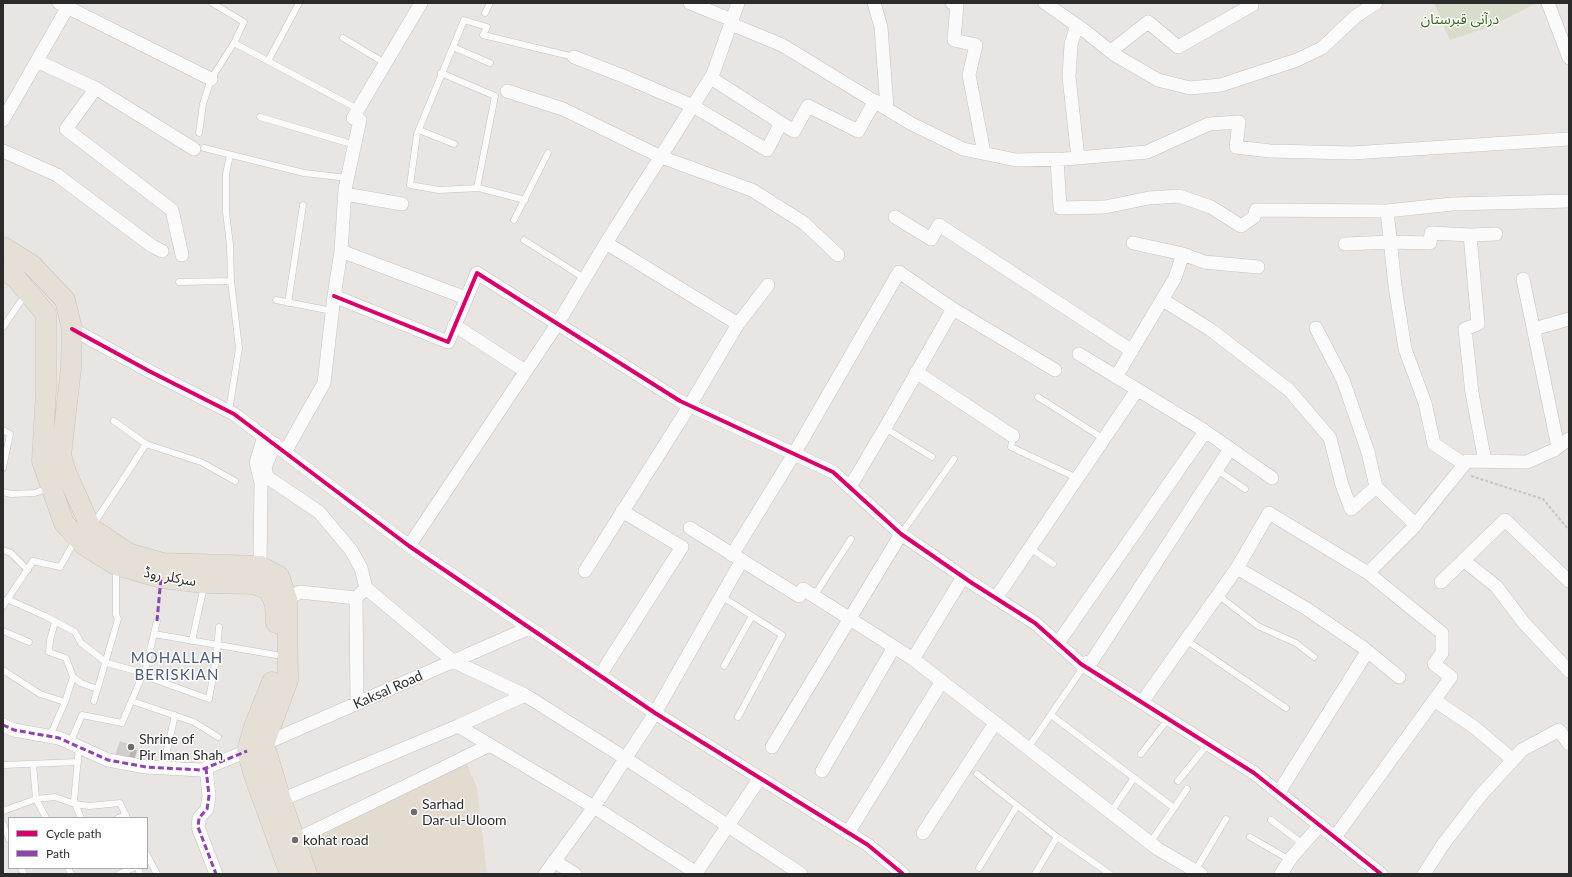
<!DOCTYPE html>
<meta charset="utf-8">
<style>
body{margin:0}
#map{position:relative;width:1572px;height:877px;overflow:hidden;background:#e8e5e2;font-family:Lato,sans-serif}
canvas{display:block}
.frame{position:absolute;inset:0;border:4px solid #2b2b2b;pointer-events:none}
.legend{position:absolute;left:8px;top:817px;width:140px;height:52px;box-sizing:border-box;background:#fff;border:1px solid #aaa;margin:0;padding:5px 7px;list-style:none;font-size:12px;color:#2b2b2b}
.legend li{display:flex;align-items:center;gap:8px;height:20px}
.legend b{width:20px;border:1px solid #aaa}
</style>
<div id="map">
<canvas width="1572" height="877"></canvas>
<div class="frame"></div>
<ul class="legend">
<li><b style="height:5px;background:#d6006c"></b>Cycle path</li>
<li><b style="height:5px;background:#8e44ad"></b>Path</li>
</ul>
</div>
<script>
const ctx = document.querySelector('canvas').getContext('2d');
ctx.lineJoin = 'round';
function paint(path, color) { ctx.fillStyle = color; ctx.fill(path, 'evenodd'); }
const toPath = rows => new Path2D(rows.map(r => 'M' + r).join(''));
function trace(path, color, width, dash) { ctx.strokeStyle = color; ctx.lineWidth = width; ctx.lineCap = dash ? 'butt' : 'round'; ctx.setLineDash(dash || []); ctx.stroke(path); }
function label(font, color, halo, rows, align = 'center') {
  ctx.font = font + ' Lato,"Noto Sans Arabic",sans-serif'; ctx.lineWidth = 3; ctx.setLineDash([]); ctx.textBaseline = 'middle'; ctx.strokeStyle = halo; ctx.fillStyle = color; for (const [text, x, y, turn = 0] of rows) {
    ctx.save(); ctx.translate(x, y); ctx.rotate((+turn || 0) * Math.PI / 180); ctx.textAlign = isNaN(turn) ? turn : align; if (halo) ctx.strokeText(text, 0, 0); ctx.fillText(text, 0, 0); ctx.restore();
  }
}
paint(toPath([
 [462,753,477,788,487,874,313,874,300,837]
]), '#e3dbd0');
paint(toPath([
 [1434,3,1536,3,1492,26,1450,40]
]), '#d8dcca');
paint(toPath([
 [132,746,137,751,133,763,121,759]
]), '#0003');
paint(toPath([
 [120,741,133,746,128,759,115,755]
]), '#d0cdcb');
const service = toPath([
 [485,13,490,3],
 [343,38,385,63],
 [234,43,358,109],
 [453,47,490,63],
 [268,61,299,3],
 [441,73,495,96,477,188],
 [260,117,355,145],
 [419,130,454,144],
 [199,133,203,104,211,79,234,43,244,22,212,3],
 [204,148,304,173,348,178],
 [525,200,479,188,439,190,410,185,417,134,464,20,487,27,483,35,574,57],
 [514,220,548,153],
 [524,240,584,278],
 [179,282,231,281],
 [276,300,332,311],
 [288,303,303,205],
 [3,327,26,294],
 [1038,397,1104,439],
 [229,411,239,348,231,281,230,245,226,212,226,174,230,155],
 [114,421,146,444,201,462,235,481],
 [885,428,932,457],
 [3,430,10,434,3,468],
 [1013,436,1011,447,1077,478],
 [1217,470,1245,489],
 [3,492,11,494,35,493,48,488],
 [93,525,146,444],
 [901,534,954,459],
 [1030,548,1053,564],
 [3,550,11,553,28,570],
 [1218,595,1258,626,1296,643,1314,657],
 [721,596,782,635,738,717],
 [814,596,851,539],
 [7,599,45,616,75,632,81,643,107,663,143,673],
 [3,606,33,561,60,567,76,539],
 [55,622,50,640,49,652,66,658,73,677,81,683,97,689],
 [3,631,29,642],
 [154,634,276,655],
 [1186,640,1286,708],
 [192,641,204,586],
 [724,666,752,616],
 [3,670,40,694,65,702,50,736],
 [142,675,209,699,216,660,219,627],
 [94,701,118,619,116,615,116,567],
 [132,701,194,722,218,737],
 [65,702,73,677],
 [1051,715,1174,808],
 [70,743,82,715,122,723,146,667,157,621],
 [79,747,74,801,81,818],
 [1028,748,1084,666],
 [1141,754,1168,719],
 [33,764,36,799,46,818],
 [3,765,78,762],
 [163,768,175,715],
 [977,774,1057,837,1110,874],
 [1178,781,1208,744],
 [3,811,36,799,55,797,75,804,89,806,120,803,127,818],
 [1111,812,1134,778],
 [118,818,126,815],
 [1271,820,1303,844],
 [3,824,9,839],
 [1250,837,1290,860],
 [1150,843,1187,789],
 [147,855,157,874],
 [21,868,24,874],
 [68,868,71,874],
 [138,868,140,874],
 [979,868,1017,806],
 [1195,871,1226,819],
 [119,874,133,868],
 [1035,874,1057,837]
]);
const minor = toPath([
 [59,3,211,79],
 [690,3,732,20],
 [874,3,881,27,887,108],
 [952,3,957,4,954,40,976,45,969,75,984,153],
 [1045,3,1085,31,1115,55,1158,80,1190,88,1221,85,1297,60,1322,48,1356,16,1376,3],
 [1548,3,1569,58],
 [731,24,782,45,910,123,963,149,1016,160,1065,159,1147,152,1209,124,1239,122,1236,147,1270,151,1352,153,1569,139],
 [1077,25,1071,44,1069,77,1078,158],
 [1111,51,1148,22,1178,47,1252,5],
 [574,57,623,76,693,106,767,150,781,123,794,131,808,106,858,131,875,101],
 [37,61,97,89,194,149],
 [711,78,781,123],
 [96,88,66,129,172,210,182,255],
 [507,91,563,109,661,157,752,190,804,223,838,255],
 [3,120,70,3],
 [3,151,57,175,152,246,162,251],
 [1057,159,1060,208,1105,207,1149,198,1179,196,1211,207,1241,226,1254,217,1256,210,1387,211,1452,204,1569,201],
 [345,194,402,204],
 [1387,211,1395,286,1405,349,1425,403,1434,444,1464,464],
 [895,217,931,239,939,225,1132,351],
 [1470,235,1478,324,1465,329,1472,393,1485,461],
 [606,243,738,324],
 [1133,243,1183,254,1204,262,1258,267],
 [1345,244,1391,242,1430,243,1431,233,1470,235,1496,234],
 [341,251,466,298],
 [1523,279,1558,447],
 [334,296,448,342,477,273,680,401,833,472,901,534,972,583,1035,623,1081,664,1254,773,1381,874],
 [1163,300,1211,330,1289,390,1330,438,1342,485,1351,509,1376,487,1416,525],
 [454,325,525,371],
 [1316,328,1343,380,1368,452,1376,487],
 [72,329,149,371,234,414,409,546,655,713,868,845,903,874],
 [1534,329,1569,319],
 [1079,354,1202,429,1272,478],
 [916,372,1013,436],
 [1116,377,1175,278,1183,254],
 [275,444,265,467,267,477,319,512,351,550,361,568,366,588,453,661,525,695,625,758,801,874],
 [285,452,324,383,334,296,341,251,345,189,360,120,353,118,421,3],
 [850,487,885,428,953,309],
 [690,528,799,596,803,589,913,659,1158,849,1201,874],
 [409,546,558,323,606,243,713,74,738,3],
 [732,555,794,454,899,272,953,309,1055,370],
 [1463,560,1496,586,1524,623,1569,671],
 [260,566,261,482,256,463,264,436],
 [1237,568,1307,609,1361,646,1399,677],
 [585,571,690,405,738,324,768,285],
 [1368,573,1412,529,1467,461,1527,462,1554,450,1569,439],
 [1441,582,1505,520,1569,581],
 [356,598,357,703],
 [996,598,1137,390],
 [287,599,300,592,356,598,362,592],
 [1058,643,1205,432],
 [913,659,963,577],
 [1081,664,1092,661,1230,449],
 [600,675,682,547,622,511],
 [1434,700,1474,727,1513,760],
 [1142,702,1237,568,1269,513,1368,573,1442,633,1442,653,1434,664,1451,677,1335,837],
 [3,725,14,730,59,738,108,760,146,767,201,770,247,751],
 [458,726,594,807,698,874],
 [264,744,529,628],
 [772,747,901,534],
 [206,768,209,796,207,809,199,818,198,827,216,874],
 [822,771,894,647],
 [1279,792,1367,652],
 [281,800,458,726,525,695],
 [848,833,942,681],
 [923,833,995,723],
 [295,840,490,745],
 [554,861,575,874],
 [696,873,760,778],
 [545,874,594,807,655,713,742,560],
 [1281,874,1291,858,1320,825],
 [1424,874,1442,846,1480,796,1522,750,1559,730,1569,744]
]);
const primary = toPath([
 [3,247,32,265,65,300,72,329,71,368,61,455,66,472,91,528,128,553,163,563,260,566,279,576,287,599,288,680,264,744,281,800,307,874],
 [3,270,15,277,46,314,46,390,42,461,64,523,84,545,116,565,161,578,204,583,254,584,269,590,275,604,276,623],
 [272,682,254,727,247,751,255,778,290,874]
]);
trace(service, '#c4c4c4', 7);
trace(minor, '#c4c4c4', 14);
trace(primary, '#c5c3c2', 21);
trace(toPath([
 [1471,476,1543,499,1569,530]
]), '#c6c6c6', 2, [3, 2]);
trace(service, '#fcfbfb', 6);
trace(minor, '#fcfbfb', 13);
trace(primary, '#e5dfd5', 20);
trace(toPath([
 [157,621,161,578],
 [3,725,14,730,59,738,108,760,146,767,201,770,247,751],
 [206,768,209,796,207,809,199,818,198,827,216,874]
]), '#8e44ad', 3, [6, 3]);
trace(toPath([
 [334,296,448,342,477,273,680,401,833,472,901,534,972,583,1035,623,1081,664,1254,773,1381,874],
 [72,329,149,371,234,414,409,546,655,713,868,845,903,874]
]), '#d6006c', 4);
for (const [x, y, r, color] of [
 [131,747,4,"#6d6c6b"],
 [414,812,4,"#6d6c6b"],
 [295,840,4,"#6d6c6b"]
]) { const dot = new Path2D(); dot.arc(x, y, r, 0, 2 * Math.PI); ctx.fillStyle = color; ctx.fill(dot); trace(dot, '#fff', 1.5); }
label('14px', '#36661e', '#fff', [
 ["درآنی قبرستان",1460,19]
]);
label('14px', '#2b2b2b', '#fff', [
 ["سرکلر روڈ",170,577,10],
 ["Kaksal Road",388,690,-24]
]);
label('14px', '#2b2b2b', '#fff', [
 ["Shrine of",139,739],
 ["Pir Iman Shah",139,755],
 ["Sarhad",422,804],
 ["Dar-ul-Uloom",422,820],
 ["kohat road",303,840]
], 'left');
ctx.letterSpacing = '1px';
label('15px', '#4d5b7a', '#fff', [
 ["MOHALLAH",177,658],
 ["BERISKIAN",177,675]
]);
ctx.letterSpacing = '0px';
</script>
